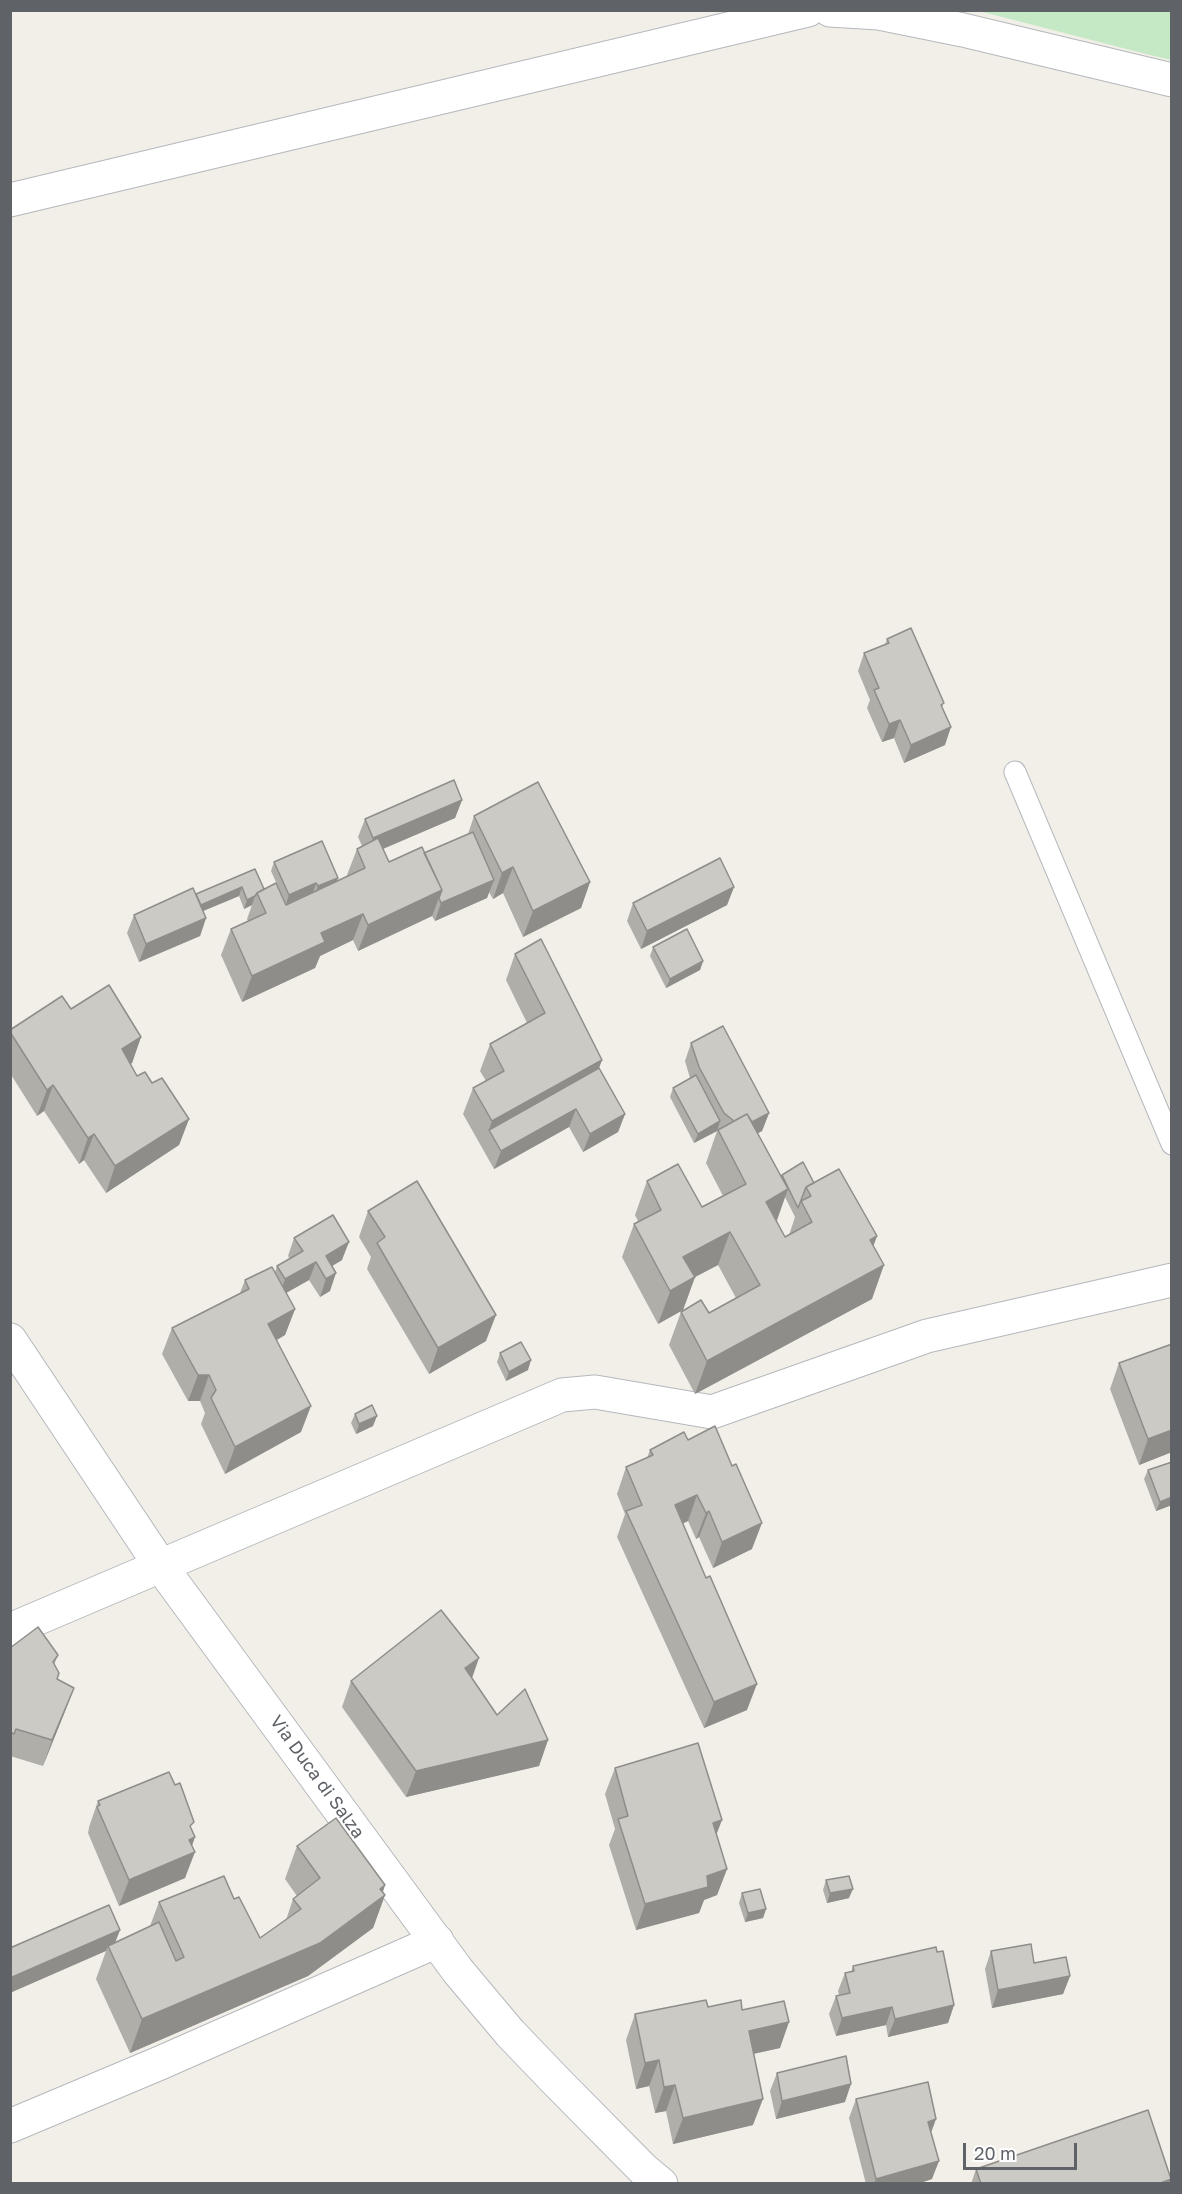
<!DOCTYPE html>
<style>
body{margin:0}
#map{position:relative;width:1182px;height:2194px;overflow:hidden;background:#f1efe8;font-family:"Golos Text",sans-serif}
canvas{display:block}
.frame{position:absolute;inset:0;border:12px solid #5f6368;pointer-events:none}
.scale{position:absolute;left:963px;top:2143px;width:114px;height:27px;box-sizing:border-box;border:3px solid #5f6368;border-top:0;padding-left:8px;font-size:18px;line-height:21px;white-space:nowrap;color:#5f6368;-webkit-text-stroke:4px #fff;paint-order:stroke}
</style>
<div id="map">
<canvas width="1182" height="2194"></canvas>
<div class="frame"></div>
<div class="scale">20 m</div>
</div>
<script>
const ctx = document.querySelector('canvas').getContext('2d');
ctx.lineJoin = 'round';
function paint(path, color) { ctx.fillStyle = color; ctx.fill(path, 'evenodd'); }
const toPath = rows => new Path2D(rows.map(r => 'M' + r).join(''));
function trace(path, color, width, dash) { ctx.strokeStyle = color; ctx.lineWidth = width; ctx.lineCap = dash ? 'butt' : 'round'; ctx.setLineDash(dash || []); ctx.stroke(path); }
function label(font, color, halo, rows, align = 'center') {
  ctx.font = font + ' "Golos Text",sans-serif'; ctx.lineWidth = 4.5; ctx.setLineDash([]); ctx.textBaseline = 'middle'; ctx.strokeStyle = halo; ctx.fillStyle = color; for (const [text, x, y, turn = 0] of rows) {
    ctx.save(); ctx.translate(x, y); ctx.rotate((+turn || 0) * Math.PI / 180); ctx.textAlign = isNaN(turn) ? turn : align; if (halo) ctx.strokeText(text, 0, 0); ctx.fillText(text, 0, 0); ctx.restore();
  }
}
paint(toPath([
 [979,11,1171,11,1171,60,1142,53]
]), '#c5e8c5');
const lane = toPath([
 [1015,772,1172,1144]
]);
const street = toPath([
 [830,10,879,13,963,30,1172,80],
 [10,200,808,10],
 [10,1340,160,1565,458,1971,510,2033,557,2082,644,2170,661,2184],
 [10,1630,562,1395,595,1392,712,1412,927,1336,1172,1280],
 [10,2126,160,2063,437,1941]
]);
trace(lane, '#b5b8bc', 23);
trace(street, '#b5b8bc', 35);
trace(lane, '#fff', 21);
trace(street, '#fff', 33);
paint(toPath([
 [887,639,944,703,942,707,945,745,904,763,894,738,882,742,867,708,870,700,858,671,864,653,885,645],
 [462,800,455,818,383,849,389,862,424,853,468,834,474,816,590,882,581,908,523,937,503,893,493,899,489,892,487,898,435,921,432,916,358,951,353,940,320,956,315,968,242,1002,221,955,231,929,248,921,247,919,252,905,244,909,239,896,203,911,206,918,200,936,139,962,127,933,134,915,196,894,255,869,264,889,286,904,271,871,274,862,338,878,337,881,348,876,347,875,357,849,362,846,358,837,365,819],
 [734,887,727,905,641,949,627,921,633,903],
 [653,947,703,961,700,970,666,988,650,956],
 [515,954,602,1060,599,1068,625,1114,618,1132,583,1152,569,1127,494,1169,463,1114,473,1088,486,1081,480,1071,490,1044,527,1023,506,980],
 [71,1009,141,1037,132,1063,131,1064,137,1076,152,1083,189,1119,179,1145,106,1193,84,1160,79,1164,44,1111,37,1116,10,1073,10,1030],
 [691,1043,769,1113,762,1131,758,1133,781,1176,782,1175,814,1183,877,1236,873,1246,872,1299,695,1394,669,1345,681,1312,709,1313,736,1298,718,1265,695,1277,683,1310,658,1324,622,1257,634,1224,638,1221,635,1215,647,1181,702,1207,723,1196,706,1163,717,1131,694,1143,670,1097,673,1088,690,1078,685,1061],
 [785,1197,795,1217,789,1235,785,1237,777,1221],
 [368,1211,486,1341,429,1374,367,1269,371,1257,359,1237],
 [294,1238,342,1260,332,1266,330,1291,320,1297,309,1280,286,1293,295,1309,285,1335,277,1340,301,1432,225,1474,201,1424,205,1413,200,1401,188,1401,162,1354,172,1328,240,1293,245,1280,275,1272,277,1266,290,1259,288,1256],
 [1172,1344,1172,1452,1139,1465,1110,1389,1119,1363],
 [500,1353,528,1370,506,1381,497,1362],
 [355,1414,373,1426,356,1434,351,1423],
 [688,1440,752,1549,713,1568,699,1537,696,1539,688,1521,683,1523,747,1710,704,1728,617,1537,625,1514,617,1494,626,1467,647,1458,650,1450],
 [1148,1470,1172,1505,1156,1511,1144,1479],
 [10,1648,58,1655,54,1665,57,1679,74,1688,43,1766,10,1756],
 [472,1678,497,1715,548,1740,539,1766,406,1797,342,1707,351,1681],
 [615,1768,716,1835,727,1869,717,1895,704,1900,699,1913,636,1930,609,1845,615,1829,605,1794],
 [98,1801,192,1829,192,1846,185,1878,119,1906,88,1833,89,1828,89,1827],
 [297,1846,385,1885,383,1892,385,1895,373,1928,308,1976,130,2053,96,1979,106,1951,109,1905,120,1930,115,1942,150,1926,159,1902,234,1899,260,1938,286,1920,293,1899,297,1896,285,1879],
 [826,1880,849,1898,827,1903,823,1890],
 [742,1893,766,1909,763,1918,745,1922,739,1903],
 [991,1951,1034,1963,1070,1976,1063,1994,992,2008,985,1969],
 [853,1966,954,2005,948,2023,888,2037,886,2025,836,2036,829,2014,836,1996,839,1995,838,1991,845,1973,851,1972],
 [708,2007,780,2048,753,2054,753,2125,673,2144,666,2111,655,2113,649,2086,636,2089,626,2040,635,2014],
 [777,2073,845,2102,776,2119,770,2091],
 [856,2099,936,2119,931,2132,932,2179,917,2184,866,2184,849,2118],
 [976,2169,1171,2179,1170,2184,971,2184]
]), '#afaea9');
paint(toPath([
 [900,720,894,738,882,742,889,724],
 [951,727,945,745,904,763,911,745],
 [462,800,455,818,366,856,373,838],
 [513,867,503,893,493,899,502,873],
 [338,878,335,887,315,896,318,886],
 [494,880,487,898,435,921,441,903],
 [590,882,581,908,523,937,533,911],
 [316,883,313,892,286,904,289,895],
 [242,887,239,896,191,916,195,907],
 [734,887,727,905,641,949,647,931],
 [442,890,432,916,358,951,368,925],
 [255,896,252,905,244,909,247,900],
 [363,914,353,940,320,956,315,968,242,1002,252,976,321,933],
 [206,918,200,936,139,962,146,944],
 [703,961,700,970,666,988,670,979],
 [141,1037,132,1063,112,1075,122,1049],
 [602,1060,592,1086,489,1130,492,1121],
 [53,1085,44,1111,37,1116,47,1090],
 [576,1109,569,1127,494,1169,501,1151],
 [769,1113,762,1131,738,1144,744,1126],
 [625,1114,618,1132,583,1152,590,1134],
 [189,1119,179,1145,106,1193,115,1166],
 [720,1121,717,1131,694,1143,698,1134],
 [94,1134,84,1160,79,1164,88,1138],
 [788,1189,776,1222,766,1202],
 [730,1232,718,1265,695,1277,683,1310,658,1324,683,1257],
 [877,1236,865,1269,870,1240],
 [349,1242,342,1260,322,1272,326,1256],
 [316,1262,309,1280,279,1297,285,1279],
 [884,1265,872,1299,695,1394,707,1361],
 [336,1273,330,1291,320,1297,326,1279],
 [295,1309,285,1335,259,1350,268,1324],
 [496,1315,486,1341,429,1374,438,1348],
 [531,1360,528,1370,506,1381,509,1372],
 [198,1375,209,1375,200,1401,188,1401],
 [311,1406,301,1432,225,1474,235,1447],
 [377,1416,373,1426,356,1434,359,1424],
 [1172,1430,1172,1452,1139,1465,1148,1439],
 [697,1495,688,1521,666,1532,675,1505],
 [1172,1497,1172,1505,1156,1511,1160,1502],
 [709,1511,699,1537,696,1539,706,1513],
 [762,1523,752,1549,713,1568,722,1542],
 [479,1658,470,1684,465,1668],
 [757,1684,747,1710,704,1728,714,1702],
 [74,1688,64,1714,43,1766,52,1740],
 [548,1740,539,1766,406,1797,416,1771],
 [722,1820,712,1846,713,1823],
 [195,1837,189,1855,195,1852,185,1878,119,1906,129,1880],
 [727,1869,717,1895,704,1900,699,1913,636,1930,645,1904,707,1876],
 [385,1885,380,1899,385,1895,373,1928,308,1976,130,2053,142,2019,380,1889],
 [853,1889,849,1898,827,1903,830,1893],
 [766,1909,763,1918,745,1922,748,1913],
 [120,1930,113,1948,108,1946,106,1951,10,1993,10,1978],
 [1070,1976,1063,1994,992,2008,998,1990],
 [954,2005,948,2023,888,2037,895,2019],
 [892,2007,886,2025,836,2036,842,2018],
 [789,2022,780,2048,739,2057,749,2031],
 [659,2060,649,2086,636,2089,645,2063],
 [851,2084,845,2102,776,2119,782,2101],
 [675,2085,666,2111,655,2113,664,2087],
 [763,2099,753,2125,673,2144,683,2118],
 [936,2119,929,2138,928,2122],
 [939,2161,932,2179,917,2184,874,2184,876,2179],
 [1171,2179,1170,2184,1158,2184]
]), '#8f8d8a');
const building = toPath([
 [911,628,944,703,941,705,951,727,911,745,900,720,889,724,874,690,879,688,864,653,889,643,887,639,911,628],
 [454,780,462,800,373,838,365,819,454,780],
 [538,782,590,882,533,911,513,867,502,873,474,816,538,782],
 [473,832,494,880,441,903,439,898,442,890,424,853,473,832],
 [378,838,389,862,422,847,442,890,368,925,363,914,321,933,325,942,252,976,231,929,266,913,257,893,276,883,286,905,365,868,357,849,378,838],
 [322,841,338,878,318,886,316,883,289,895,274,862,322,841],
 [720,858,734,887,647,931,633,903,720,858],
 [255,869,264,889,257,893,255,896,247,900,242,887,201,905,196,894,255,869],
 [193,888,206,918,146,944,134,915,193,888],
 [687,929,703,961,670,979,653,947,687,929],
 [541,939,602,1060,492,1121,473,1088,504,1071,490,1044,545,1013,515,954,541,939],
 [109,985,141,1037,122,1049,137,1076,145,1072,152,1083,162,1078,189,1119,115,1166,94,1134,88,1138,53,1085,47,1090,10,1032,10,1030,62,996,71,1009,109,985],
 [723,1026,769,1113,752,1122,747,1114,734,1121,724,1113,699,1067,691,1043,723,1026],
 [599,1068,625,1114,590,1134,576,1109,501,1151,489,1130,599,1068],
 [696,1075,720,1121,698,1134,673,1088,696,1075],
 [747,1114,788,1189,766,1202,785,1237,812,1222,801,1201,811,1196,806,1187,839,1169,877,1236,870,1240,884,1265,707,1361,681,1312,701,1300,709,1313,760,1285,730,1232,683,1257,695,1277,670,1291,634,1224,661,1210,647,1181,678,1164,702,1207,746,1184,718,1130,747,1114],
 [803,1162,814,1183,806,1187,798,1208,782,1175,803,1162],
 [417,1181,496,1315,438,1348,377,1243,385,1237,368,1211,417,1181],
 [333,1215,349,1242,326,1256,336,1273,326,1279,316,1262,285,1279,277,1266,303,1251,294,1238,333,1215],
 [272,1267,295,1309,268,1324,311,1406,235,1447,211,1398,216,1390,209,1375,198,1375,172,1328,249,1289,245,1280,272,1267],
 [521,1342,531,1360,509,1372,500,1353,521,1342],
 [1172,1344,1172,1430,1148,1439,1119,1363,1172,1344],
 [372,1405,377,1416,359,1424,355,1414,372,1405],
 [715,1426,732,1466,736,1464,762,1523,722,1542,709,1511,706,1513,697,1495,675,1505,706,1578,710,1576,757,1684,714,1702,626,1511,642,1505,626,1467,653,1455,650,1450,684,1432,688,1440,715,1426],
 [1172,1462,1172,1497,1160,1502,1148,1470,1172,1462],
 [441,1610,479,1658,465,1668,497,1715,525,1689,548,1740,416,1771,351,1681,441,1610],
 [38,1627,58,1655,53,1662,59,1673,57,1679,74,1688,52,1740,16,1729,14,1734,10,1732,10,1648,38,1627],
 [698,1743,722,1820,713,1823,727,1869,707,1876,708,1887,645,1904,618,1819,628,1816,615,1768,698,1743],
 [169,1772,175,1785,180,1783,194,1822,190,1826,195,1837,189,1840,195,1852,129,1880,97,1807,100,1805,98,1801,169,1772],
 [336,1818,385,1885,380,1889,385,1895,320,1943,142,2019,108,1946,159,1922,176,1961,184,1957,159,1902,224,1876,234,1899,239,1897,260,1938,301,1909,293,1899,320,1878,297,1846,336,1818],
 [849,1876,853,1889,830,1893,826,1880,849,1876],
 [760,1889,766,1909,748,1913,742,1893,760,1889],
 [109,1905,120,1930,10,1978,10,1948,109,1905],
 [1031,1944,1034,1963,1066,1957,1070,1976,998,1990,991,1951,1031,1944],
 [936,1947,937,1952,943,1951,954,2005,895,2019,892,2007,842,2018,836,1996,850,1993,845,1973,854,1971,853,1966,936,1947],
 [706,2000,708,2007,741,2000,742,2010,784,2001,789,2022,749,2031,763,2099,683,2118,675,2085,664,2087,659,2060,645,2063,635,2014,706,2000],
 [846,2056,851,2084,782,2101,777,2073,846,2056],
 [928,2082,936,2119,928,2122,939,2161,876,2179,856,2099,928,2082],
 [1148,2110,1171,2179,1158,2184,981,2184,976,2169,1148,2110]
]);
paint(building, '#cccac5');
trace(building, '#8f8d8a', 1.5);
label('18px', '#5f6368', '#fff', [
 ["Via Duca di Salza",317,1777,54]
]);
</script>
